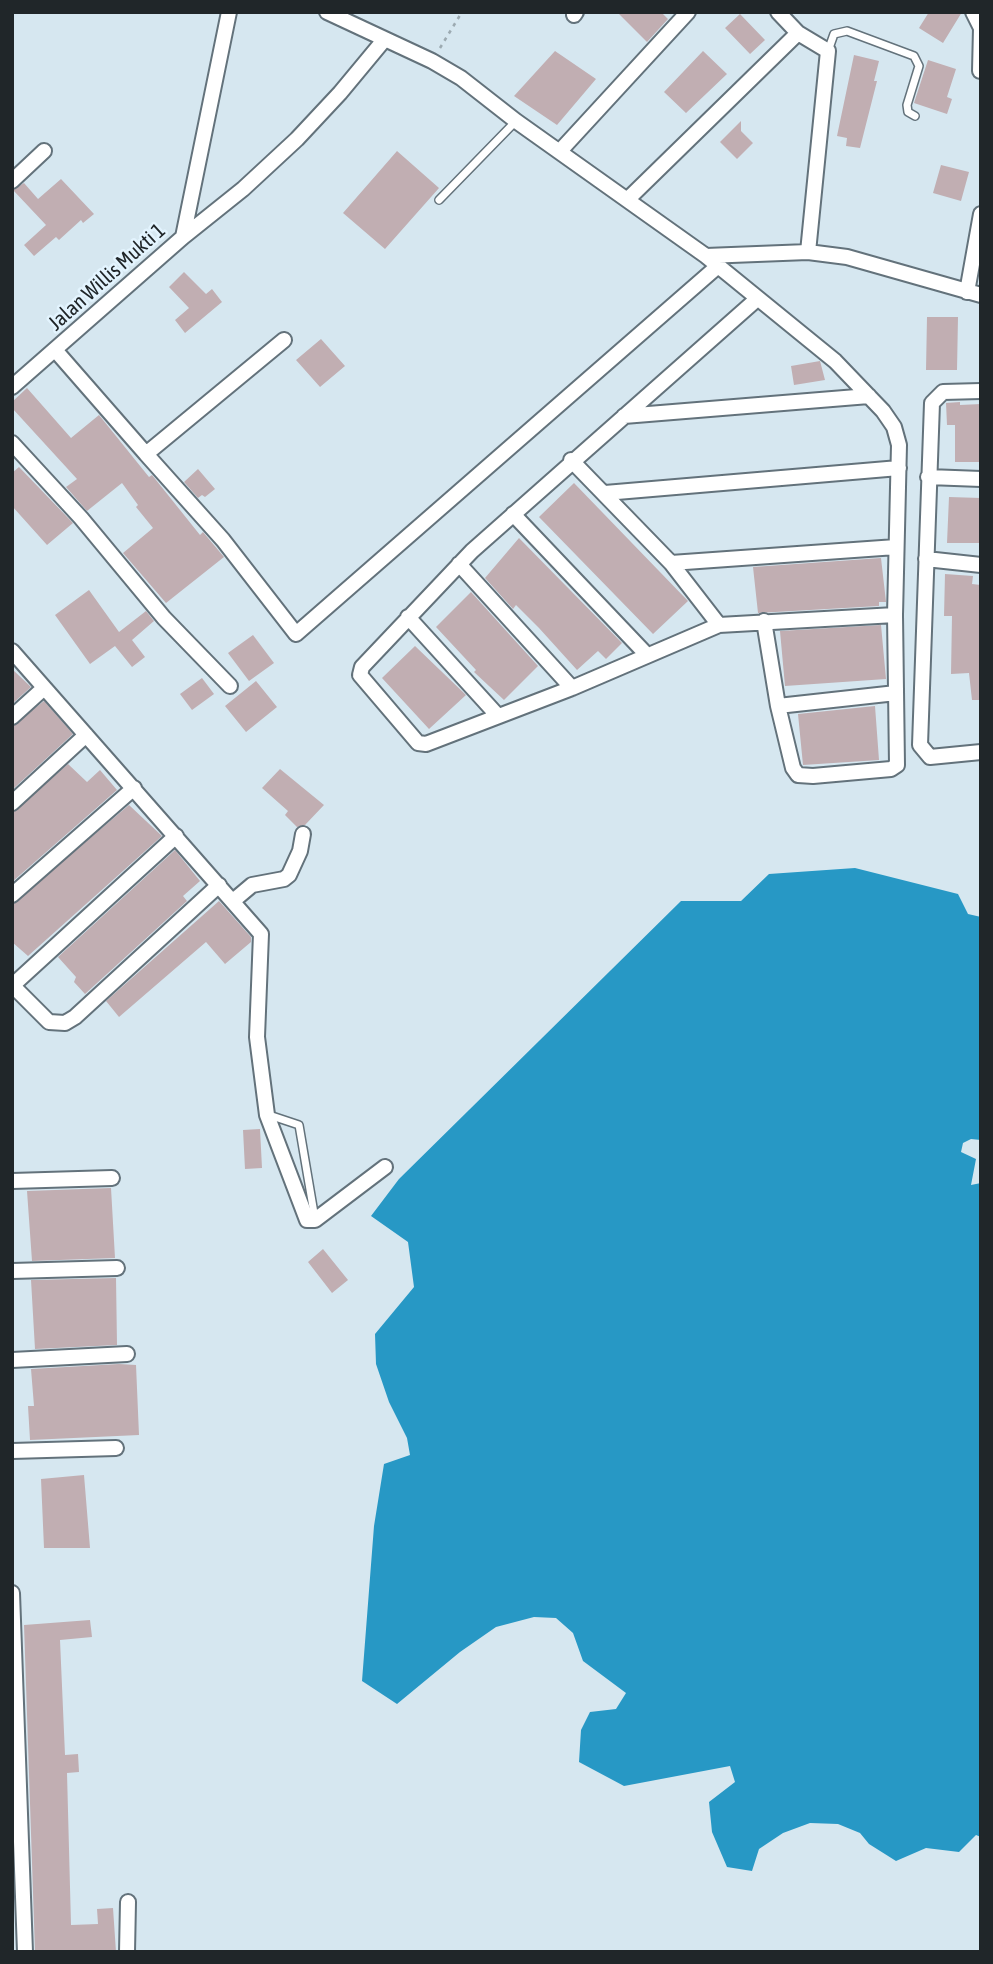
<!DOCTYPE html>
<style>
body{margin:0}
#map{position:relative;width:993px;height:1964px;overflow:hidden;background:#d6e7f0;font-family:"Asap Condensed",sans-serif}
canvas{display:block}
.frame{position:absolute;inset:0;border:14px solid #202629;pointer-events:none}
</style>
<div id="map">
<canvas width="993" height="1964"></canvas>
<div class="frame"></div>
</div>
<script>
const ctx = document.querySelector('canvas').getContext('2d');
ctx.lineJoin = 'round';
function paint(path, color) { ctx.fillStyle = color; ctx.fill(path, 'evenodd'); }
const toPath = rows => new Path2D(rows.map(r => 'M' + r).join(''));
function trace(path, color, width, dash) { ctx.strokeStyle = color; ctx.lineWidth = width; ctx.lineCap = dash ? 'butt' : 'round'; ctx.setLineDash(dash || []); ctx.stroke(path); }
function label(font, color, halo, rows, align = 'center') {
  ctx.font = font + ' "Asap Condensed",sans-serif'; ctx.lineWidth = 5; ctx.setLineDash([]); ctx.textBaseline = 'middle'; ctx.strokeStyle = halo; ctx.fillStyle = color; for (const [text, x, y, turn = 0] of rows) {
    ctx.save(); ctx.translate(x, y); ctx.rotate((+turn || 0) * Math.PI / 180); ctx.textAlign = isNaN(turn) ? turn : align; if (halo) ctx.strokeText(text, 0, 0); ctx.fillText(text, 0, 0); ctx.restore();
  }
}
paint(toPath([
 [855,868,958,894,968,914,981,917,981,1140,971,1139,963,1143,961,1152,976,1159,971,1185,981,1183,981,1837,976,1835,959,1852,926,1848,896,1861,869,1844,860,1833,838,1824,810,1823,783,1833,759,1849,752,1871,727,1867,712,1832,709,1802,735,1782,730,1766,624,1786,579,1762,581,1730,590,1712,616,1709,626,1693,583,1661,573,1633,556,1618,534,1617,496,1627,460,1652,397,1704,362,1681,374,1526,384,1464,410,1455,407,1438,389,1402,376,1364,375,1334,414,1287,408,1242,371,1216,399,1179,681,901,741,901,769,874]
]), '#2798c5');
paint(toPath([
 [617,12,661,12,668,19,647,42],
 [929,12,962,12,943,43,919,28],
 [740,14,765,40,750,54,725,28],
 [555,51,596,79,557,125,514,96],
 [703,51,727,74,686,113,664,92],
 [854,55,879,61,874,81,877,81,860,148,846,146,847,138,837,136],
 [928,60,956,69,947,97,952,99,947,114,914,103],
 [741,121,741,131,753,143,737,159,720,142],
 [397,151,439,188,385,249,343,213],
 [941,165,969,172,961,201,933,193],
 [61,179,94,214,83,223,81,220,59,240,56,237,34,256,24,245,46,225,13,190,24,183,38,199],
 [184,272,206,294,212,289,222,302,185,333,175,320,189,308,169,287],
 [927,317,958,317,957,370,926,370],
 [321,339,345,366,320,387,296,360],
 [820,361,825,380,794,385,791,366],
 [27,388,71,438,99,415,149,477,152,475,200,535,203,532,224,557,166,603,123,553,153,528,136,507,138,505,122,483,87,511,66,487,77,479,12,408,12,402],
 [960,402,960,405,981,404,981,462,955,462,955,425,947,425,946,403],
 [19,467,73,523,47,545,12,506,12,473],
 [198,469,215,489,205,497,202,495,198,498,184,482],
 [574,483,688,601,653,634,539,517],
 [949,497,981,498,981,543,947,543],
 [519,538,622,643,606,659,598,651,577,670,539,628,516,605,513,609,485,578],
 [881,558,886,602,879,602,879,606,758,613,753,567],
 [945,574,973,576,972,584,981,585,981,700,972,700,969,673,951,674,952,616,944,616],
 [89,590,119,632,146,611,154,621,132,640,145,657,132,667,115,646,90,664,55,615],
 [471,592,538,666,504,700,474,672,476,670,436,627],
 [881,625,886,679,785,686,780,631],
 [253,635,274,663,249,681,228,653],
 [415,646,466,695,429,729,382,678],
 [12,669,31,687,12,704],
 [202,678,214,694,192,710,180,694],
 [256,681,277,707,246,732,225,706],
 [44,701,73,734,12,790,12,726],
 [875,706,879,760,803,765,798,714],
 [68,764,87,782,100,770,117,790,12,882,12,812],
 [280,769,324,805,305,825,297,827,285,815,288,811,262,788],
 [129,805,162,836,28,956,12,942,12,904],
 [175,850,200,881,183,896,187,901,85,994,74,982,76,977,58,957],
 [219,901,251,937,251,942,225,964,206,942,119,1017,106,1001],
 [260,1129,262,1168,245,1169,243,1130],
 [111,1188,115,1258,32,1261,27,1191],
 [323,1249,348,1280,332,1293,308,1262],
 [116,1278,117,1345,35,1349,31,1280],
 [119,1364,136,1365,139,1435,30,1440,28,1406,34,1406,31,1369],
 [84,1475,90,1548,44,1548,41,1479],
 [90,1620,92,1637,60,1640,65,1755,78,1754,79,1772,67,1773,71,1925,98,1924,97,1909,113,1908,116,1952,35,1952,24,1625]
]), '#c1aeb2');
const service = toPath([
 [828,51,834,34,847,31,914,56,919,66,907,105,908,112,915,116],
 [439,200,516,121],
 [269,1115,299,1125,315,1219]
]);
const minor = toPath([
 [327,12,432,61,461,78,516,121,706,256,835,361,883,411,894,427,899,445,895,615,897,765,891,769,813,776,798,775,793,768,778,706,764,621],
 [778,12,798,33,828,51,808,252],
 [973,12,981,28,980,71],
 [574,15,576,12],
 [560,151,688,12],
 [12,181,44,151],
 [628,199,798,33],
 [183,237,243,189,297,139,340,93,384,40],
 [706,256,808,252,847,257,981,295],
 [967,292,981,214],
 [56,351,146,454,284,340],
 [12,387,183,237,229,12],
 [981,391,943,392,932,403,920,745,930,757,981,752],
 [624,416,869,396],
 [12,443,81,518,164,618,230,686],
 [146,454,223,540,296,634,718,266],
 [571,460,671,563,719,625,895,615],
 [928,477,981,479],
 [605,493,899,468],
 [513,514,647,655],
 [926,559,981,565],
 [671,563,896,547],
 [459,564,572,688],
 [408,617,498,716],
 [719,625,572,688,426,744,418,743,360,675,362,667,472,551,757,299],
 [12,651,261,934,257,1037,267,1115,307,1220,315,1220,385,1167],
 [778,706,896,693],
 [12,717,44,688],
 [12,803,86,735],
 [12,895,134,788],
 [233,901,252,885,284,879,289,875,300,851,303,834],
 [12,985,49,1022,65,1023,75,1017,219,885],
 [13,985,176,836],
 [12,1181,112,1178],
 [12,1271,117,1268],
 [12,1360,127,1354],
 [12,1451,116,1448],
 [12,1593,25,1952],
 [127,1952,128,1902]
]);
trace(service, '#63727b', 10);
trace(minor, '#63727b', 18);
trace(toPath([
 [440,48,462,12]
]), '#9caab1', 2.5, [3.5, 5]);
trace(service, '#fff', 7);
trace(minor, '#fff', 14);
label('21px', '#202629', '#e3f4fe', [
 ["Jalan Willis Mukti 1",107,277,-42]
]);
</script>
